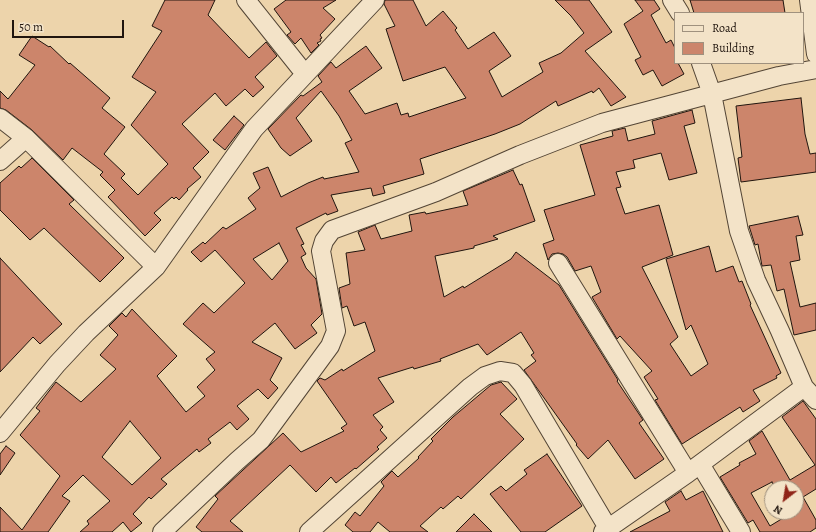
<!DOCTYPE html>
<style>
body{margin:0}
#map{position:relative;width:816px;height:532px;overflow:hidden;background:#edd4ab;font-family:Alegreya,serif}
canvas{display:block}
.legend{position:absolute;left:674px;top:12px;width:130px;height:52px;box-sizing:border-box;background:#f3e3c8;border:1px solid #9f917e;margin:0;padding:5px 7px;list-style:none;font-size:12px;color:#20150e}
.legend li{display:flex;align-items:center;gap:8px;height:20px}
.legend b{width:20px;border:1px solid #9f917e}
.north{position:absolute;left:764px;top:480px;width:40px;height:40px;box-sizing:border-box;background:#f3e3c8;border:1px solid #9f917e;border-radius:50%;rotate:211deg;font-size:11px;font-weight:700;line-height:16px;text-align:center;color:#20150e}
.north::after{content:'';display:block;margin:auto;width:14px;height:18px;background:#8f2418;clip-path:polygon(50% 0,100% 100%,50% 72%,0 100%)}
.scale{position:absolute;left:12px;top:20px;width:112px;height:18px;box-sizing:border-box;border:2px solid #20150e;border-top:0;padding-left:5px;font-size:12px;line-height:14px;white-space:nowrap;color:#20150e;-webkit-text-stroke:3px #f3e3c8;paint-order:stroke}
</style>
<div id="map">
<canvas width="816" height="532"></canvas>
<ul class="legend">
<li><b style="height:5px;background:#f3e3c8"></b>Road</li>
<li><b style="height:11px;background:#cc856b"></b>Building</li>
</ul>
<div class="north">N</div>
<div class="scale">50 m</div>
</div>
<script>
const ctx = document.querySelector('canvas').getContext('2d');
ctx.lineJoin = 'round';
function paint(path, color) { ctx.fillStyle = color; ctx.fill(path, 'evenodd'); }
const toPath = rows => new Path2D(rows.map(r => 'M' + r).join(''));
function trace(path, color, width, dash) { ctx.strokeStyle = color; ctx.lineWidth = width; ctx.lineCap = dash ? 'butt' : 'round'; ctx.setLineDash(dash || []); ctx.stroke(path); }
const building = toPath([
 [165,0,215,0,208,15,249,58,266,42,277,56,255,77,264,87,253,97,245,89,226,106,215,93,182,124,209,152,193,168,201,177,187,189,188,190,179,200,176,197,174,199,172,197,154,213,161,220,145,236,108,197,115,190,100,175,103,172,72,148,63,160,32,130,6,110,0,108,0,91,8,99,35,65,19,55,32,36,49,47,50,46,69,64,70,63,110,98,102,108,125,127,104,154,125,174,121,178,138,195,168,164,131,125,156,92,132,77,162,31,152,26,165,0],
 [286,0,336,0,323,8,335,19,320,35,322,38,320,39,321,41,317,43,319,45,311,53,301,38,295,44,287,35,291,32,274,9,286,0],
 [385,0,413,0,426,26,443,11,457,28,455,30,468,49,494,32,511,56,489,71,502,97,543,72,539,63,561,53,584,33,571,16,555,0,589,0,612,32,585,51,626,97,611,106,599,88,593,93,592,91,558,106,556,101,520,124,495,134,420,159,424,174,383,186,385,193,373,196,371,188,331,195,338,211,327,215,326,213,296,228,304,244,301,245,306,254,301,257,306,268,316,279,322,314,311,325,317,333,295,349,275,323,252,342,282,358,270,380,278,388,268,399,258,389,237,406,249,419,237,430,230,422,208,439,211,443,199,452,197,449,161,479,167,484,151,499,149,497,133,514,142,523,131,532,123,522,112,532,80,532,89,524,87,521,110,501,83,475,62,496,70,501,48,532,0,532,0,507,22,530,60,476,20,435,40,411,36,408,56,382,81,402,116,369,100,355,118,335,109,326,122,313,126,317,132,309,177,356,157,376,186,412,205,396,197,387,215,370,206,359,215,352,183,324,203,303,214,313,245,283,215,250,201,262,191,252,203,242,205,244,223,227,226,229,256,209,248,198,260,188,253,173,268,167,281,197,308,183,323,177,324,179,359,172,345,143,352,140,339,116,321,91,296,118,312,141,290,156,281,148,268,129,301,95,303,96,322,82,318,76,331,62,336,68,366,46,382,68,349,91,365,114,397,103,401,115,408,113,409,117,466,98,445,67,403,81,386,29,395,26,384,4,385,0],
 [279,243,288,261,272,280,253,259,279,243],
 [130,421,161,458,132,485,102,457,130,421],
 [635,0,654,0,660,9,651,15,666,43,671,40,675,48,675,63,678,63,684,74,662,86,653,70,643,75,635,60,641,57,624,24,643,11,635,0],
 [690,0,783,0,785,13,694,13,690,0],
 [801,98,805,134,810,154,816,153,816,172,741,182,738,158,742,157,736,106,801,98],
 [692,110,695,123,684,126,697,173,669,180,661,153,633,160,635,168,616,172,621,187,616,188,625,214,659,205,673,255,642,267,678,337,670,344,691,376,708,364,691,325,686,330,666,259,709,246,716,272,733,266,739,282,742,281,751,304,750,305,781,373,776,376,777,378,753,390,760,401,743,412,740,407,682,444,655,400,658,399,644,377,652,371,620,336,617,339,592,297,601,292,591,266,575,271,567,257,563,254,558,253,552,254,548,260,543,244,554,240,544,210,595,195,580,145,613,136,612,131,625,128,628,141,655,134,652,121,692,110],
 [234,116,244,125,225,150,213,140,234,116],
 [32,158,74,200,69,204,124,258,100,282,44,228,30,240,0,210,0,183,19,166,21,168,32,158],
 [513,170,520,185,522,184,535,221,493,236,498,239,474,246,474,248,435,256,444,297,463,286,464,288,511,259,516,252,559,285,618,380,617,381,643,420,639,423,664,459,635,479,608,440,588,459,576,445,577,444,524,370,536,361,531,355,534,353,521,332,487,355,478,344,440,359,441,361,414,369,413,367,378,378,394,402,373,415,383,427,380,430,387,438,377,447,379,449,356,469,355,468,336,483,331,477,316,492,290,465,230,521,243,532,202,532,196,527,218,499,215,496,283,433,301,452,344,431,341,428,347,424,317,381,320,378,325,380,342,369,343,371,375,351,365,322,354,326,347,306,342,308,339,288,350,284,346,253,365,250,358,232,375,225,381,239,412,231,409,215,425,212,426,214,468,205,463,191,513,170],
 [798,216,803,235,796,236,800,260,790,262,800,307,816,303,816,330,794,335,784,289,777,291,771,265,762,266,758,244,755,245,749,226,798,216],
 [0,258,62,324,40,344,33,337,0,372,0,258],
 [501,382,517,399,500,414,524,439,461,499,458,496,443,509,441,507,420,526,428,532,390,532,378,522,370,532,353,532,345,525,355,512,360,516,384,486,381,482,392,471,398,477,419,458,418,457,433,441,431,439,453,417,491,385,501,382],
 [803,401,816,419,816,489,803,497,816,520,816,528,810,532,760,532,753,520,748,523,720,477,740,465,739,463,756,454,749,441,762,431,790,480,815,465,782,417,803,401],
 [772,482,775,488,796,488,796,512,793,512,770,526,751,493,772,482],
 [6,446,15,453,0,475,0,454,6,446],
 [547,454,582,506,545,532,521,532,490,494,501,486,506,491,527,474,524,470,547,454],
 [681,491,686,500,703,491,723,532,630,532,670,511,665,502,681,491],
 [474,514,492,532,456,532,474,514]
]);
paint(building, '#cc856b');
trace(building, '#20150e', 1);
const minor = toPath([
 [246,0,305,74],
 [672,0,680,13],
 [809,0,816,54],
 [701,63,712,94,739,231,756,280,780,331,804,387,816,400],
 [0,118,26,138,156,267],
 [0,161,26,138],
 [558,263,688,473],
 [0,433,57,364,86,333,156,267,254,129,375,0],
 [700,464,741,532],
 [162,532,237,461,261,440,330,346,336,331,321,251,324,241,332,230,436,192,520,155,602,123,779,76,816,69],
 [309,532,470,387,485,376,500,371,513,373,523,385,608,528],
 [603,532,688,473,804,387]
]);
trace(minor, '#534535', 20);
trace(minor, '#f3e3c8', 18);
</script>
